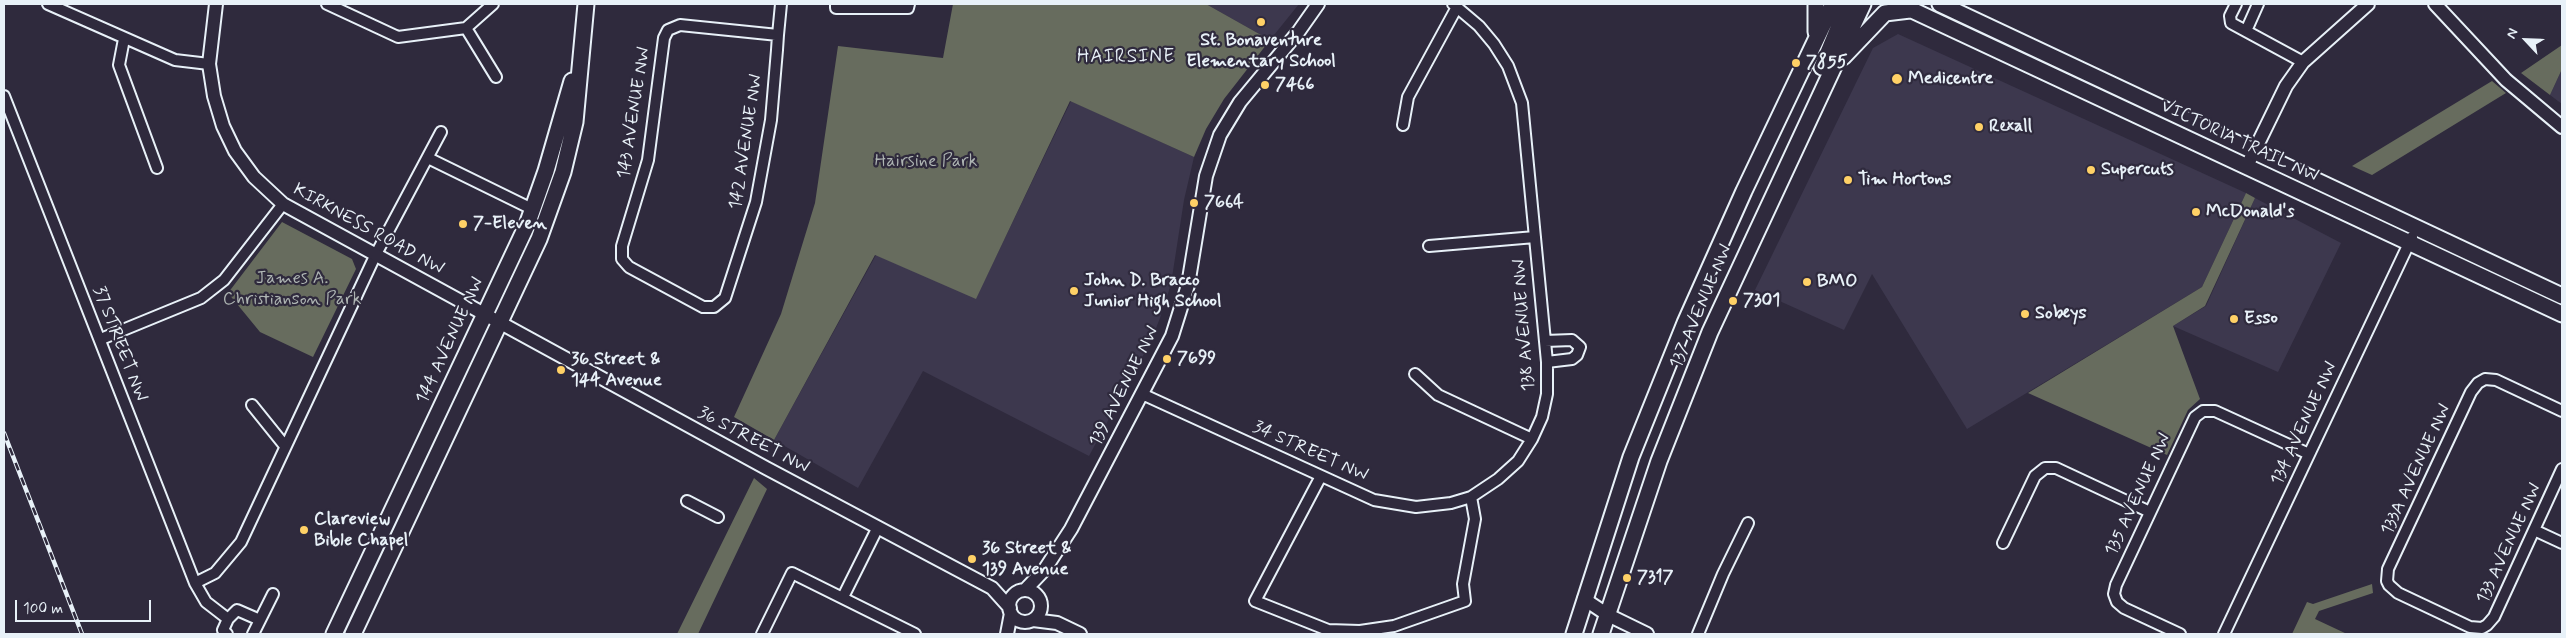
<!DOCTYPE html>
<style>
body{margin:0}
#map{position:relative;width:2566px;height:638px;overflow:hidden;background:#2f2a3d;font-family:Mynerve,sans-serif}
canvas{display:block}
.frame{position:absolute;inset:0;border:5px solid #e8f1f8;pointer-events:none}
.north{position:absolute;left:2501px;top:15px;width:50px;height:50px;-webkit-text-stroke:4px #2f2a3d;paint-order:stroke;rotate:295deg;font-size:14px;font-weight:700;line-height:20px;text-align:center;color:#e8f1f8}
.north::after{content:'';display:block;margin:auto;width:18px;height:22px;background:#e8f1f8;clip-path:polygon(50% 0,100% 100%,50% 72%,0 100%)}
.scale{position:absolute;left:15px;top:600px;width:136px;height:22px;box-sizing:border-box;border:2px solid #e8f1f8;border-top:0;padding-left:6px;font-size:15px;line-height:18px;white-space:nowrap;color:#e8f1f8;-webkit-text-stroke:4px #2f2a3d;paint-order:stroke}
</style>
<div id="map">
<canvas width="2566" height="638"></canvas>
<div class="frame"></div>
<div class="north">N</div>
<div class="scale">100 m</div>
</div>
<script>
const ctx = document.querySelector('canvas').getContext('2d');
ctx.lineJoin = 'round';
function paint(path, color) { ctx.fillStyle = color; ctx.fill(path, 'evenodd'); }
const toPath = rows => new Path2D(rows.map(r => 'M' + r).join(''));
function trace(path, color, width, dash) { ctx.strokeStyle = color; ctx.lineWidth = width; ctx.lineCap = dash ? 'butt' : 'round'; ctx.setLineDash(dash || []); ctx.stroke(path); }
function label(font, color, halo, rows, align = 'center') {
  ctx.font = font + ' Mynerve,sans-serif'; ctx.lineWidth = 4.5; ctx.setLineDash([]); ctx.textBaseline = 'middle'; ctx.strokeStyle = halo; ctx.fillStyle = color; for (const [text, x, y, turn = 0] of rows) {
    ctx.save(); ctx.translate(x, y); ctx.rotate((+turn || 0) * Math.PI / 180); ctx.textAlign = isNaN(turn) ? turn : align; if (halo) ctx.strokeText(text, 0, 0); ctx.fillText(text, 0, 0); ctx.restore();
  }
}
paint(toPath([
 [1206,4,1299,4,1270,40],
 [1898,34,2246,193,2202,287,1967,429,1872,274,1844,330,1755,290,1873,48],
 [2562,69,2562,104,2550,95],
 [1071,101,1194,157,1184,200,1171,284,1160,318,1151,341,1089,456,923,371,858,488,774,440,876,255,976,298],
 [2255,198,2341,243,2278,372,2173,326,2206,306]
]), '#3d384e');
paint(toPath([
 [953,4,1206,4,1270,40,1224,99,1206,129,1194,157,1070,101,976,299,875,255,774,440,734,417,781,314,815,203,838,46,943,58],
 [2562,45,2562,69,2550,95,2521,73],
 [2492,81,2506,93,2372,175,2352,166],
 [2246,193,2255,198,2205,306,2173,326,2200,399,2188,410,2167,455,2028,393,2202,287],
 [282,222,352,259,356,269,313,357,260,332,228,293],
 [754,478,767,489,698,634,677,634],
 [2372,584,2373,593,2319,611,2315,619,2347,634,2292,634,2307,602,2313,604]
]), '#676c5e');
const minor = toPath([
 [48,4,175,60,209,64],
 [327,4,398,37,466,28],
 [493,4,466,28,496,77],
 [836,4,836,8,908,8,909,4],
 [2236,4,2230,16,2231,23,2303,62],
 [2246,31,2258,4],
 [778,35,680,25,668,30,664,38,648,160,622,246,622,259,629,267,703,307,714,307,725,298,756,202,771,120,777,50,778,35,781,4],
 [124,39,119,65,157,168],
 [4,96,195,583,206,602,228,619,237,610,260,620,253,634],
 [1403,125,1408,97,1457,7],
 [428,158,532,209],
 [1429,246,1535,237],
 [101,339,201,298,224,280,283,204],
 [1545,341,1572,340,1580,347,1577,355,1572,359,1547,362],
 [1415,374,1438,395,1532,439],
 [1142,394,1374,500,1416,507,1451,503,1471,497],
 [252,405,285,446],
 [2562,411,2496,380,2485,379,2478,383,2471,392,2388,569,2387,581,2389,585,2398,593,2470,627,2482,628,2487,625,2494,617,2562,469],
 [1321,476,1255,601,1328,630,1360,631,1394,626,1465,601,1463,584,1475,519,1471,497,1498,479,1518,461,1532,439,1542,417,1547,394,1547,362,1522,103,1508,66,1494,44,1479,26,1453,4],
 [687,501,718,517],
 [2534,530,2562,543],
 [2003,543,2035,476,2045,468,2056,468,2150,512],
 [195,583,215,573,241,542,375,256,441,132],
 [843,597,878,527],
 [260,620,273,594],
 [227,634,223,630,228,619],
 [762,634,792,573,915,634],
 [1698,634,1723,574,1748,523],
 [2180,634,2124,608,2117,602,2114,594,2116,585,2195,417,2203,411,2215,411,2309,454],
 [2224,634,2412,237]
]);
const tertiary = toPath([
 [216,4,209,64,214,96,223,126,235,151,254,177,283,204,766,468,992,588,1010,608],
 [2435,4,2506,80,2562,127],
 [2247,166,2286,86,2303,62,2368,4],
 [1025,590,1045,569,1071,529,1172,336,1188,285,1206,176,1220,135,1240,102,1299,31,1318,4],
 '1009 606a16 16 0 1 1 32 0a16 16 0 1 1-32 0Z',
 [1584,599,1608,615,1647,634],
 [1033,620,1057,623,1080,634],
 [1007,634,1011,613]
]);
const secondary = toPath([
 [1899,4,2562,314],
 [1940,4,2562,296],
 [1816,32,1816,4],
 [1843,57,1885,13,1910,10],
 [1822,67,1848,4],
 [334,634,527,225,546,171,572,81],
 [353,634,539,239,563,172,575,122,586,4],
 [1574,634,1631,457,1685,323,1744,191,1833,4],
 [1601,634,1659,461,1710,332,1863,4]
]);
trace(minor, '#e8f1f8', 14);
trace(tertiary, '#e8f1f8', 16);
trace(secondary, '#e8f1f8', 19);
trace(minor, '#2f2a3d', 10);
trace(tertiary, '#2f2a3d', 12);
trace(secondary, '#2f2a3d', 15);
const rail = toPath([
 [4,433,82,634]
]);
trace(rail, '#e8f1f8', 4.5);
trace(rail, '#2f2a3d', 2.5, [8]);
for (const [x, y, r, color] of [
 [1261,22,5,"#ffd166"],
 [1796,63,5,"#ffd166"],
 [1897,79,6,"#ffd166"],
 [1265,85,5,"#ffd166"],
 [1979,127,5,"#ffd166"],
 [2091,170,5,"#ffd166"],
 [1848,180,5,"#ffd166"],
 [1194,203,5,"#ffd166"],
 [2196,212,5,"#ffd166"],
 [463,224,5,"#ffd166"],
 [1807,282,5,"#ffd166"],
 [1074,291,5,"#ffd166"],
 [1733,301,5,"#ffd166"],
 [2025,314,5,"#ffd166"],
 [2234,319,5,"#ffd166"],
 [1167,359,5,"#ffd166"],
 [561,370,5,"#ffd166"],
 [304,530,5,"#ffd166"],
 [972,559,5,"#ffd166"],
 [1627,578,5,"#ffd166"]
]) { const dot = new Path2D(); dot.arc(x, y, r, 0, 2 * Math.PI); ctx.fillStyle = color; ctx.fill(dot); trace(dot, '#2f2a3d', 2); }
label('bold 18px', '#e8f1f8', '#2f2a3d', [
 ["St. Bonaventure",1261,41,"center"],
 ["Elementary School",1261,62,"center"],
 ["7855",1806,63],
 ["Medicentre",1908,79],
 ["7466",1275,85],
 ["Rexall",1989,127],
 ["Supercuts",2101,170],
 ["Tim Hortons",1858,180],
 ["7664",1204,203],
 ["McDonald's",2206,212],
 ["7-Eleven",473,224],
 ["John D. Bracco",1084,281],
 ["Junior High School",1084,302],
 ["BMO",1817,282],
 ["7301",1743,301],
 ["Sobeys",2035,314],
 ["Esso",2244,319],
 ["7699",1177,359],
 ["36 Street &",571,360],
 ["144 Avenue",571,381],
 ["Clareview",314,520],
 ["Bible Chapel",314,541],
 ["36 Street &",982,549],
 ["139 Avenue",982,570],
 ["7317",1637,578]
], 'left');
label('18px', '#e8f1f8', '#2f2a3d', [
 ["143 AVENUE NW",635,113,-81],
 ["142 AVENUE NW",747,142,-81],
 ["VICTORIA TRAIL NW",2239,142,25],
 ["KIRKNESS ROAD NW",368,230,29],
 ["137 AVENUE NW",1702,307,-67],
 ["138 AVENUE NW",1525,325,-94],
 ["144 AVENUE NW",451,341,-65],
 ["37 STREET NW",119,344,69],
 ["139 AVENUE NW",1125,387,-63],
 ["134 AVENUE NW",2305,424,-65],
 ["36 STREET NW",753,441,28],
 ["34 STREET NW",1310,452,24],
 ["133A AVENUE NW",2417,470,-65],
 ["135 AVENUE NW",2139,495,-65],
 ["133 AVENUE NW",2510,544,-65]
]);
label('18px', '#aeb5b3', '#2f2a3d', [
 ["Hairsine Park",926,162],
 ["James A.",292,279],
 ["Christianson Park",292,300]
]);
ctx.letterSpacing = '1px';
label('19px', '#e8f1f8', '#2f2a3d', [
 ["HAIRSINE",1126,58]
]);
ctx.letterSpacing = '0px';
</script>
